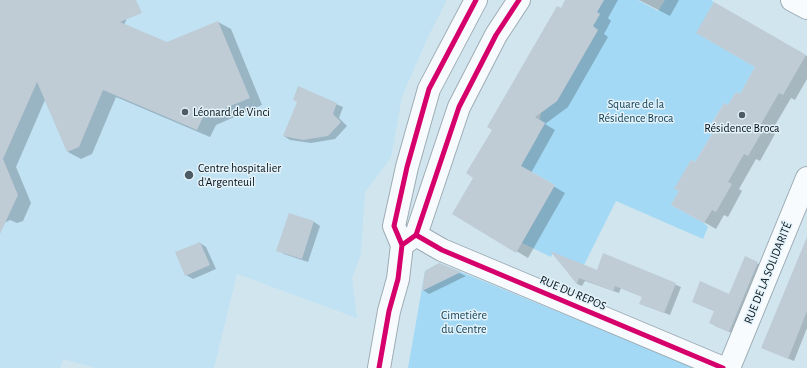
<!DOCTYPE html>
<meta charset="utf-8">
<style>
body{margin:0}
canvas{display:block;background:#d1e5ef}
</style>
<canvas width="807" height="368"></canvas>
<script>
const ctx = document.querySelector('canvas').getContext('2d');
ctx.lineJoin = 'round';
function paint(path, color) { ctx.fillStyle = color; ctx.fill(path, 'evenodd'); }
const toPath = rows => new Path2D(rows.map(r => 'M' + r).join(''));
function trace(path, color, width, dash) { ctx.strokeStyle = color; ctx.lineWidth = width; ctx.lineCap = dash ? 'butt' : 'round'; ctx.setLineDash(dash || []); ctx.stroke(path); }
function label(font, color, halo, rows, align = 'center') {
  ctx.font = font + ' "Alegreya Sans",sans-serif'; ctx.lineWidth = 3; ctx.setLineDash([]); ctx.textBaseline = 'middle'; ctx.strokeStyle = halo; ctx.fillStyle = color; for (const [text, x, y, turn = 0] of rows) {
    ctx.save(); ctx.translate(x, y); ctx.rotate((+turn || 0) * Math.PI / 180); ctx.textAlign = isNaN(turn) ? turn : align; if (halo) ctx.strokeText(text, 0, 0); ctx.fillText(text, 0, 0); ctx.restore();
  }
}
paint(toPath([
 [0,0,447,0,427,39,402,97,391,158,365,192,361,254,352,278,357,318,237,274,214,368,96,368,63,359,60,368,0,368]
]), '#c0e2f3');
paint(toPath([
 [604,0,638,0,658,11,665,0,711,0,714,2,697,33,755,67,740,94,736,92,728,105,724,103,707,131,712,134,695,162,691,160,675,189,679,191,671,205,704,223,708,227,703,239,616,201,584,265,553,253,551,257,522,243,555,185,516,163,529,152,545,123,540,120,541,113,557,101,598,30,593,26,600,14,597,12],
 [439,263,695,368,408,368,425,271]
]), '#a3d9f4');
paint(toPath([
 [0,0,135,0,124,25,167,43,218,22,231,29,262,105,216,125,210,137,116,97,92,154,81,159,68,152,45,100,16,167,31,203,23,221,17,223,10,220,0,225],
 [566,0,618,0,608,18,611,21,604,34,608,37,568,107,545,124,555,130,531,173,565,193,528,258,453,213,475,177],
 [639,0,679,0,670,16],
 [715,3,807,56,807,79,795,100,791,98,771,132,775,134,760,161,756,159,739,189,742,191,728,217,724,215,716,229,672,204,729,106,740,95,756,66],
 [336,104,343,107,339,118,347,126,335,139,311,143,290,140,284,136],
 [290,214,314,222,320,226,308,262,284,254,278,250],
 [807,240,807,328,794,361,763,348],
 [200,243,206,247,216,269,193,279,186,275],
 [553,253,598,271,604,254,681,287,670,315,646,306,643,297,621,288,619,293,585,281,582,286,577,284],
 [745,258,763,266,734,334,715,326,714,311,693,302,730,295],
 [439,264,466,276,429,294,423,290]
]), '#0003');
paint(toPath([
 [0,0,136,0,142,13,120,22,167,42,218,21,250,98,203,117,197,130,103,90,79,147,67,152,37,82,3,159,18,195,0,234],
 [565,0,604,0,597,12,600,14,593,26,598,30,557,101,535,117,545,123,521,166,555,185,516,253,452,214,473,178,466,173,492,130,487,127,557,6,561,8],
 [714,2,806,55,783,95,779,93,761,124,765,127,748,156,744,154,728,182,732,184,716,212,712,210,704,223,671,205,679,191,674,189,691,160,695,162,712,134,707,132,724,103,728,105,736,92,740,94,755,67,696,33],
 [298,86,337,103,333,114,341,122,328,136,303,140,283,136,297,102,293,100],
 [289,213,314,221,302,259,276,251],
 [807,237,807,311,788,359,761,348],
 [200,242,210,265,185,276,175,252],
 [550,251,597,270,603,253,676,283,664,313,639,304,642,297,615,286,613,291,579,278,577,284],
 [745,256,758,262,729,332,709,323,714,311,692,302,700,281,729,294],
 [439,263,461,272,422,291,425,271]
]), '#bfccd6');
const minor = toPath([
 [416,235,442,250,723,368],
 [729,368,807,178]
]);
const major = toPath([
 [792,0,807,8],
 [402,245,416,235,459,107,496,35,519,0],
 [379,368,389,311,398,279,402,245,394,226,407,167,429,89,476,0]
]);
trace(minor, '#9dacb4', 24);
trace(major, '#9dacb4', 24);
trace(minor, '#f8fbfd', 22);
trace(major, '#f8fbfd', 22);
trace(toPath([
 [416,235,442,250,723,368],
 [402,245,416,235,459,107,496,35,519,0],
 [379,368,389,311,398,279,402,245,394,226,407,167,429,89,476,0]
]), '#d6006c', 5);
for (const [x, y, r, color] of [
 [185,112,4,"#4d5c64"],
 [742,115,4,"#4d5c64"],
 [189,175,5,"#4d5c64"]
]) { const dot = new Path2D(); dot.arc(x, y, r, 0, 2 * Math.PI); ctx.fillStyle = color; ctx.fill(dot); trace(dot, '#e4f2fa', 1.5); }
label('12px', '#0d3e54', '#e4f2fa', [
 ["Square de la",636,104],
 ["Résidence Broca",636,118],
 ["Cimetière",464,315],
 ["du Centre",464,329]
]);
label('12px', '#061219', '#e4f2fa', [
 ["Léonard de Vinci",193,112],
 ["Résidence Broca",742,128,"center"],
 ["Centre hospitalier",198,168],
 ["d'Argenteuil",198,182]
], 'left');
label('12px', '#061219', '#e4f2fa', [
 ["RUE DE LA SOLIDARITÉ",768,273,-68],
 ["RUE DU REPOS",573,293,23]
]);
</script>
